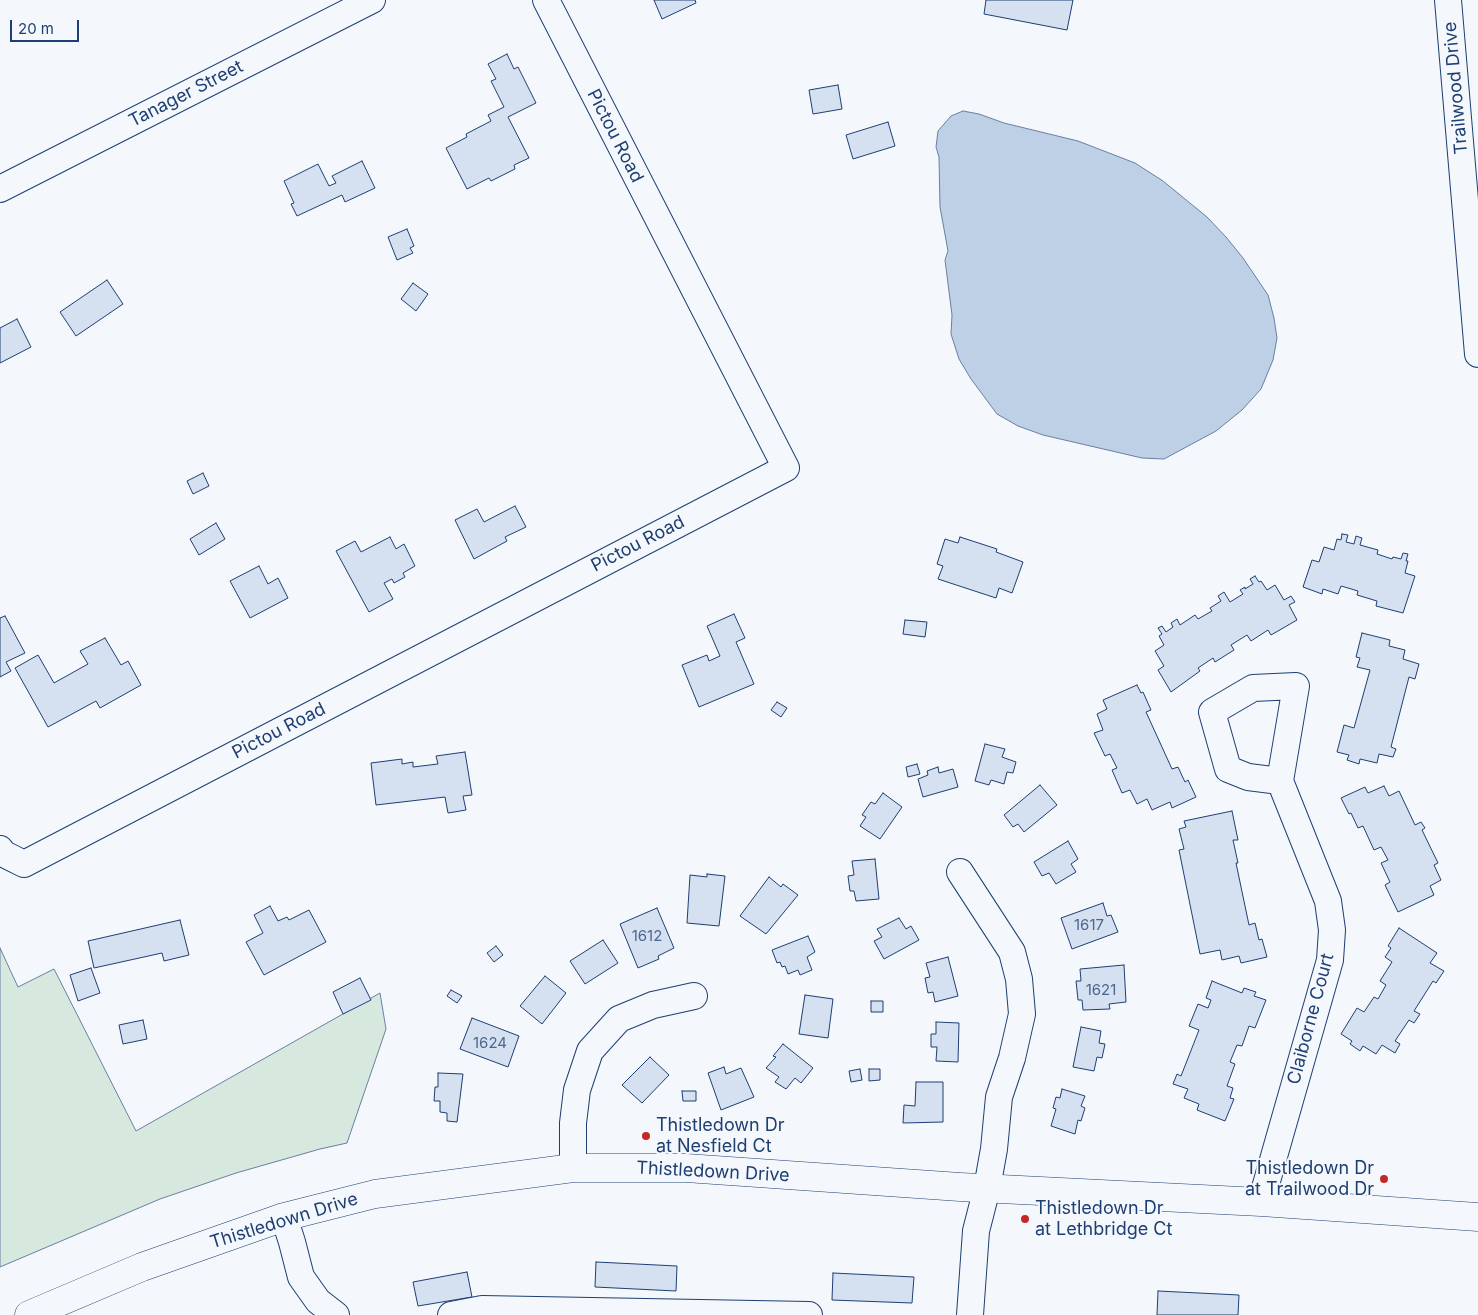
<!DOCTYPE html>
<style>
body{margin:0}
#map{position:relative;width:1478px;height:1315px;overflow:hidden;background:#f4f7fb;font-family:Inter,sans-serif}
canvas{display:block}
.scale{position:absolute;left:10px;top:20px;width:69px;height:22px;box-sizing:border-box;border:2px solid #1d3f73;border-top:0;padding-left:6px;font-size:15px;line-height:18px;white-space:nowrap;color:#1d3f73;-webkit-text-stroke:4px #f4f7fb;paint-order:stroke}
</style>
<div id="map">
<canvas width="1478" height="1315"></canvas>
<div class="scale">20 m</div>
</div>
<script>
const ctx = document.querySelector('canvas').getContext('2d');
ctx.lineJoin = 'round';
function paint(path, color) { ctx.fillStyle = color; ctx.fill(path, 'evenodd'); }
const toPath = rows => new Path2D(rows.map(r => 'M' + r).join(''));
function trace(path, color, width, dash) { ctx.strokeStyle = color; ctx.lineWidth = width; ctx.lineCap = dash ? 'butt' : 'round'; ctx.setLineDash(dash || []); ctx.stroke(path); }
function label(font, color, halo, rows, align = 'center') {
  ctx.font = font + ' Inter,sans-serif'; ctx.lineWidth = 4; ctx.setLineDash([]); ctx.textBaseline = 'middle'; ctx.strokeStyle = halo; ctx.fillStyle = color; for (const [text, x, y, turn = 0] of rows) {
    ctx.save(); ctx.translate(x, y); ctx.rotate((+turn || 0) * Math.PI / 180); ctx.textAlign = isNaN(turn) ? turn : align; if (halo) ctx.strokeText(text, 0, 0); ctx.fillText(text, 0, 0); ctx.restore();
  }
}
const green = toPath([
 [0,948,18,987,54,969,136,1131,380,993,386,1029,347,1143,320,1149,236,1173,160,1199,0,1267,0,948]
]);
paint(green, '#d7e8df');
trace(green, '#687fa3', 1);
const water = toPath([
 [963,111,979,114,1004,123,1078,141,1135,163,1163,181,1207,217,1226,237,1243,258,1268,295,1274,318,1277,338,1273,360,1261,389,1242,410,1216,431,1164,459,1142,458,1043,435,1018,426,997,414,971,379,959,359,951,334,952,315,945,260,948,251,940,207,939,157,936,147,938,131,951,116,963,111]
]);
paint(water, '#bed0e5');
trace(water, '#687fa3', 1);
const building = toPath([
 [654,0,695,0,696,3,662,19,654,0],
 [986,0,1073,0,1067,30,984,14,986,0],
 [507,54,514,69,518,67,536,103,508,117,529,158,514,165,515,169,491,181,489,178,467,189,446,148,467,137,466,134,491,121,488,115,504,107,491,81,496,79,488,64,507,54],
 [838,85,842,109,813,114,809,90,838,85],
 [888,122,895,146,853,159,846,135,888,122],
 [362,161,375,188,345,202,342,195,297,216,291,204,294,203,284,181,318,164,329,186,336,183,332,176,362,161],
 [407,229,414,246,410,248,413,253,397,260,388,237,407,229],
 [107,280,123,304,76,336,60,312,107,280],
 [413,283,428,294,416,311,401,299,413,283],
 [17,319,31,347,0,363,0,328,17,319],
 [203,473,209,486,193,494,187,481,203,473],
 [515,506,526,527,505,537,507,541,474,559,455,520,477,509,484,522,515,506],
 [216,523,225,539,199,555,190,539,216,523],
 [1342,534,1348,535,1346,542,1354,544,1356,536,1362,538,1360,545,1378,550,1377,554,1392,559,1393,557,1401,559,1403,553,1408,554,1406,561,1408,561,1405,573,1415,576,1403,613,1376,606,1377,601,1357,595,1358,591,1341,586,1338,594,1323,589,1322,594,1303,587,1312,560,1319,562,1324,547,1334,550,1337,539,1341,540,1342,534],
 [390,537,396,549,404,544,415,566,403,573,405,577,394,583,392,579,384,583,393,599,369,612,336,551,355,541,361,552,390,537],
 [960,537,997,549,996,552,1023,562,1012,593,999,588,996,598,938,579,943,566,937,564,945,539,958,543,960,537],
 [259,566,268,584,278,578,288,598,250,618,230,581,259,566],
 [1255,576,1259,582,1261,581,1267,590,1275,585,1284,600,1291,596,1295,602,1289,605,1297,620,1271,635,1268,630,1251,641,1247,635,1231,645,1234,650,1215,662,1213,658,1198,668,1200,671,1171,692,1158,670,1164,666,1155,651,1164,645,1159,636,1162,634,1158,628,1162,626,1166,632,1173,627,1171,623,1177,619,1180,625,1195,615,1198,619,1212,611,1210,608,1221,601,1218,596,1224,592,1230,602,1243,594,1240,590,1245,587,1245,589,1253,584,1250,579,1255,576],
 [734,614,745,638,736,642,754,684,699,707,682,665,707,655,709,661,720,656,707,626,734,614],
 [5,616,25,653,6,662,11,671,0,677,0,618,5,616],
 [905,620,927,622,925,637,903,634,905,620],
 [1362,633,1390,640,1389,646,1405,650,1403,659,1419,664,1415,679,1409,677,1391,747,1396,749,1393,757,1379,754,1377,763,1360,759,1359,764,1347,760,1349,755,1337,752,1344,725,1354,728,1370,670,1357,667,1360,658,1356,657,1362,633],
 [105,638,121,665,128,661,141,685,100,708,96,701,48,727,15,668,38,655,54,683,88,664,80,651,105,638],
 [1137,685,1141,693,1143,692,1151,710,1146,712,1172,769,1178,767,1185,782,1188,780,1196,797,1172,808,1170,802,1152,810,1147,799,1137,804,1130,790,1122,793,1112,770,1117,768,1110,754,1105,756,1094,733,1103,730,1097,714,1107,709,1103,700,1137,685],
 [777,702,787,708,781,717,771,710,777,702],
 [985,744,1005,749,1002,757,1016,762,1013,773,1007,772,1004,784,991,780,989,785,975,781,985,744],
 [465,752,472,795,463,796,466,810,448,813,445,797,376,805,371,763,402,759,402,764,413,762,413,767,438,764,436,756,465,752],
 [917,764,920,774,908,777,906,767,917,764],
 [938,767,939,773,953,769,958,787,923,797,918,779,928,775,927,771,938,767],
 [1040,785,1057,805,1024,832,1018,824,1013,827,1004,815,1040,785],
 [1384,786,1389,796,1399,791,1415,825,1421,822,1425,828,1422,830,1438,863,1434,865,1441,880,1430,886,1434,895,1398,912,1385,885,1390,882,1381,863,1388,860,1381,847,1374,850,1363,826,1358,828,1351,813,1349,814,1341,798,1365,787,1368,793,1384,786],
 [883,793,902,807,880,839,860,826,866,817,862,815,871,802,875,804,883,793],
 [1232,811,1238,840,1233,840,1238,863,1236,863,1249,925,1255,923,1259,940,1262,939,1267,957,1241,963,1239,956,1222,960,1220,950,1200,954,1179,850,1184,849,1179,829,1186,827,1184,821,1232,811],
 [1068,841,1078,859,1071,864,1076,872,1056,884,1049,873,1042,876,1034,862,1068,841],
 [875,859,879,899,856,901,854,891,850,891,848,876,854,875,852,861,875,859],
 [707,874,725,876,719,926,687,923,690,875,707,877,707,874],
 [769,877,781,887,783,884,798,895,766,934,740,916,769,877],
 [1103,903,1107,916,1111,915,1118,932,1072,949,1061,918,1103,903],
 [270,906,278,921,287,917,289,920,309,910,326,942,264,975,246,942,263,933,254,915,270,906],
 [657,908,674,948,658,956,659,959,638,968,620,924,657,908],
 [899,918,906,929,911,926,919,940,884,959,874,941,882,937,877,929,899,918],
 [180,920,189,955,164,961,162,953,94,968,88,941,180,920],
 [1399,928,1437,953,1430,963,1444,971,1436,983,1433,981,1414,1011,1420,1014,1414,1023,1409,1020,1395,1041,1400,1044,1395,1053,1382,1045,1376,1054,1363,1046,1360,1051,1350,1044,1352,1041,1341,1034,1357,1008,1364,1012,1374,997,1378,999,1386,985,1380,981,1392,962,1385,957,1391,948,1388,946,1399,928],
 [808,936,815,952,807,957,812,970,800,975,798,970,788,974,785,966,782,967,780,962,777,963,772,950,808,936],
 [603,940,618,963,585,984,570,961,603,940],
 [496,946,503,955,494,962,487,953,496,946],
 [948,957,958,996,935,1002,933,992,928,993,925,978,930,977,926,963,948,957],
 [1124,965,1126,1002,1109,1004,1110,1009,1083,1010,1082,1000,1078,1000,1076,981,1081,981,1080,969,1124,965],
 [91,968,100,993,78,1001,70,975,91,968],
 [545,976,566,993,542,1024,520,1006,545,976],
 [360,978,371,1000,343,1014,333,992,360,978],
 [1212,981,1242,993,1244,988,1256,992,1254,996,1266,1000,1255,1028,1249,1026,1242,1046,1237,1045,1230,1062,1235,1064,1227,1086,1233,1088,1230,1098,1234,1099,1225,1121,1197,1110,1199,1104,1184,1098,1188,1089,1173,1084,1177,1074,1181,1076,1199,1030,1189,1026,1198,1004,1208,1008,1211,1000,1206,998,1212,981],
 [451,990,462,996,457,1003,447,996,451,990],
 [805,995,833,999,828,1038,799,1034,805,995],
 [871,1001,883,1001,883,1012,871,1012,871,1001],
 [472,1018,519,1036,508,1067,460,1049,472,1018],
 [143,1020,147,1039,123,1044,119,1025,143,1020],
 [936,1022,959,1023,958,1062,936,1061,937,1047,931,1047,931,1034,936,1034,936,1022],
 [1081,1027,1101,1031,1099,1043,1105,1044,1102,1058,1097,1057,1094,1071,1073,1067,1081,1027],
 [783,1044,813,1068,801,1083,795,1078,786,1089,775,1082,779,1077,766,1068,776,1057,773,1056,783,1044],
 [650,1057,669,1075,642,1103,622,1085,650,1057],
 [724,1067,726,1074,741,1068,754,1097,721,1110,708,1073,724,1067],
 [860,1069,862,1080,851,1082,849,1071,860,1069],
 [869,1069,880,1069,880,1080,869,1081,869,1069],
 [438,1073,463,1074,457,1122,447,1121,447,1113,440,1112,440,1101,434,1101,435,1087,438,1087,438,1073],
 [916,1082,943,1082,943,1122,903,1123,904,1105,915,1106,916,1082],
 [1062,1089,1085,1096,1081,1106,1085,1108,1081,1121,1078,1120,1075,1134,1051,1126,1056,1109,1053,1108,1056,1097,1060,1098,1062,1089],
 [682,1091,696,1091,696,1101,683,1101,682,1091],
 [596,1262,677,1266,676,1291,595,1287,596,1262],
 [467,1272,472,1297,418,1306,413,1282,467,1272],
 [833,1273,914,1277,912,1303,832,1300,833,1273],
 [1158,1291,1239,1295,1238,1315,1157,1315,1158,1291]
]);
paint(building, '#d5e0f0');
trace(building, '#1d3f73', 1);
const minor = toPath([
 [1448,0,1478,354],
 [0,189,372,0],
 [0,849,4,854,24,864,786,468,546,0],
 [960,872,1012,952,1019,979,1022,1014,1012,1058,999,1097,994,1149,987,1188,976,1231,970,1315],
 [573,1168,573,1123,577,1090,590,1051,619,1019,653,1005,694,996],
 [1261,1202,1330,960,1332,930,1328,901,1280,781,1296,686,1253,688,1212,712,1228,769,1248,777,1280,781],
 [284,1217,292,1242,301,1277,318,1301,336,1315],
 [451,1315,482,1309,809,1315]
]);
const major = toPath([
 [29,1315,142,1267,284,1217,375,1194,573,1168,686,1168,960,1187,1261,1202,1478,1217]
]);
trace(minor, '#1d3f73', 28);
trace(major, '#1d3f73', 29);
trace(minor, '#f4f7fb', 26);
trace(major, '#f4f7fb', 28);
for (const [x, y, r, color] of [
 [646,1136,5,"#c62828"],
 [1384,1179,5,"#c62828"],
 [1025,1219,5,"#c62828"]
]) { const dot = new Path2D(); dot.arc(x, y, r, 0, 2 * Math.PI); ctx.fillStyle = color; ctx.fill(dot); trace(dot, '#f4f7fb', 2); }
label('15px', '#4b6792', null, [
 ["1617",1089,925],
 ["1612",647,936],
 ["1621",1101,990],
 ["1624",490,1043]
]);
label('18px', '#1d3f73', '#f4f7fb', [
 ["Trailwood Drive",1456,88,-95],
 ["Tanager Street",186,94,-27],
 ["Pictou Road",615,136,63],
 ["Pictou Road",638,544,-27],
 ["Pictou Road",279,731,-27],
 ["Claiborne Court",1311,1019,-75],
 ["Thistledown Drive",713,1172,3],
 ["Thistledown Drive",284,1221,-17]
]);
label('18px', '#1d3f73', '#f4f7fb', [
 ["Thistledown Dr",656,1126],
 ["at Nesfield Ct",656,1147],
 ["Thistledown Dr",1374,1169,"right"],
 ["at Trailwood Dr",1374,1190,"right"],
 ["Thistledown Dr",1035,1209],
 ["at Lethbridge Ct",1035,1230]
], 'left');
</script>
